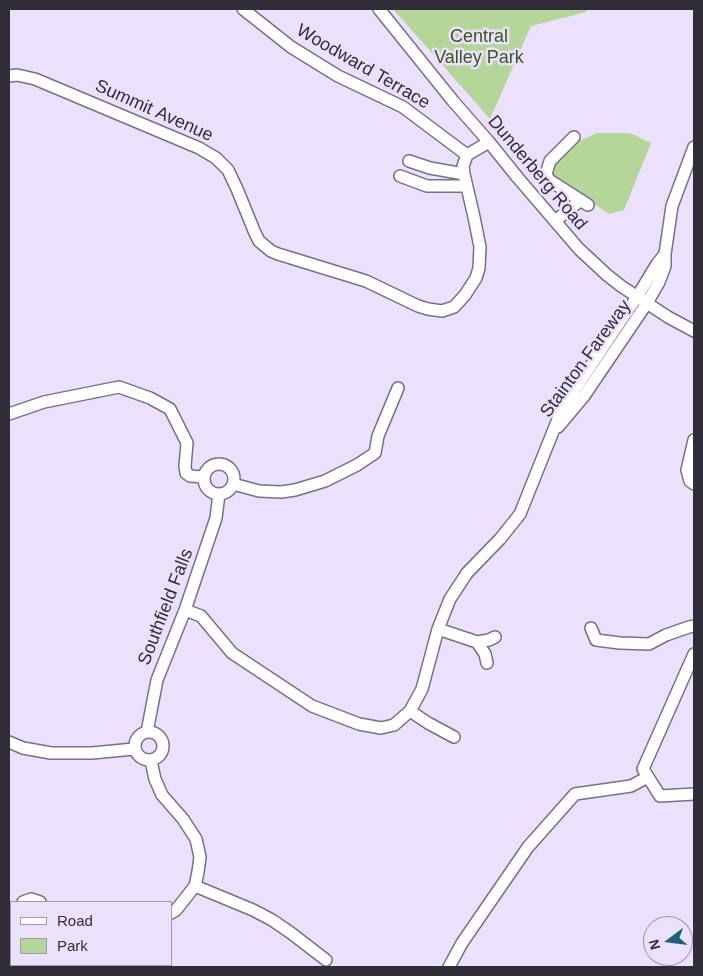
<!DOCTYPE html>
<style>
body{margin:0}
#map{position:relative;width:703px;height:976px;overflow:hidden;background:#ebe1fd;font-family:Helvetica,sans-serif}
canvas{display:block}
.frame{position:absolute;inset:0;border:10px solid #312d38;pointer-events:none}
.legend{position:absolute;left:10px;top:901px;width:162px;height:65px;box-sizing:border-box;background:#ebe1fd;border:1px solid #a199ae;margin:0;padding:6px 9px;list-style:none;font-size:15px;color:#312d38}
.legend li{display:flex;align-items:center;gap:10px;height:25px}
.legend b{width:25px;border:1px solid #a199ae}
.north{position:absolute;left:643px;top:916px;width:50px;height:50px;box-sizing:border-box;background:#ebe1fd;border:1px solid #a199ae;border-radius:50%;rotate:255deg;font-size:14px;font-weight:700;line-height:20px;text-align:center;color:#312d38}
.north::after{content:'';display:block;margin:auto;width:18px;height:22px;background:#1d6174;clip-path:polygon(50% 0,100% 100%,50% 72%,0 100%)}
</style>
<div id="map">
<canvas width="703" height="976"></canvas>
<div class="frame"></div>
<ul class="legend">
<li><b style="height:6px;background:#fff"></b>Road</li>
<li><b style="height:14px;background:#b4d699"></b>Park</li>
</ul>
<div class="north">N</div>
</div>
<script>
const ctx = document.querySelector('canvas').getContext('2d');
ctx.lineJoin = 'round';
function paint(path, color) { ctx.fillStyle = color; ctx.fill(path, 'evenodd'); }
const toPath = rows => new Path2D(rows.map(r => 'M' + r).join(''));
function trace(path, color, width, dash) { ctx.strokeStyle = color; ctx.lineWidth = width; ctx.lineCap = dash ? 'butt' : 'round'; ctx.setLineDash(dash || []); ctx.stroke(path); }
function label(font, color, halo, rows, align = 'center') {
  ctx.font = font + ' Helvetica,sans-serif'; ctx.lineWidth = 5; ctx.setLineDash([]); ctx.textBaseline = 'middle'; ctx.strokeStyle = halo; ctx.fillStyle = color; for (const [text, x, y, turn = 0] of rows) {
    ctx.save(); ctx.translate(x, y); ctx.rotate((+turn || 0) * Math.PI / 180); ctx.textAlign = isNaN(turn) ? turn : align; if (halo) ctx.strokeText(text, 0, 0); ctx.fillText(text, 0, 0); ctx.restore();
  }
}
paint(toPath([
 [393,9,586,9,586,12,531,26,490,119],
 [597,133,630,133,651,143,624,210,609,214,550,175,553,162,573,144]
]), '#b4d699');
const minor = toPath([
 [243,9,291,47,338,76,403,107,467,155],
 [379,9,453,101,489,142,518,178,579,249,607,275,621,286,668,317,694,331],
 [9,76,17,75,35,79,199,148,216,158,228,170,237,189,255,233,259,241,271,251,278,254,366,281,418,306,428,309,442,311,454,307,465,295,476,278,479,268,480,247,474,217,464,174,463,166,467,155,489,142],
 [574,137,550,161,546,174,549,180,588,205],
 [409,161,430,168,464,174],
 [400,176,427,186,467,186],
 [555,221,581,200],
 [9,414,44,402,119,387,150,398,170,409,187,443,185,466,186,473,190,476,203,477],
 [558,427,584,396,647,303,659,282,665,266,665,254,672,206,694,147],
 [694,440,687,470,690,481,694,484],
 '204 479a15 15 0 1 1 30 0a15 15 0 1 1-30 0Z',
 [233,484,259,491,281,492,295,490,325,481,357,465,375,453,378,436,398,388],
 [185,610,201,616,232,653,312,706,359,724,381,728,394,725,410,711,422,689,438,629,450,599,467,573,500,539,520,514,562,409,628,310,637,297,657,264,665,254],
 [591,628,596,640,620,643,649,644,666,635,689,627,694,626],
 [438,629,477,642,485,654,487,663],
 [477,642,489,640,495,637],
 [694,654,643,769,660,796,694,794],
 [410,711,428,723,454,737],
 '135 746a14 14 0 1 1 28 0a14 14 0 1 1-28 0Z',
 [147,732,157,680,185,610,216,518,219,494],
 [9,742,23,748,51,753,92,753,134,749],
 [151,761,155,779,162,795,183,819,196,839,200,857,198,872,195,886,176,910,171,913],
 [195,886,253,910,272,920,291,933,326,960],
 [23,902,31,899,40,902],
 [9,910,11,911],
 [65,965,68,967],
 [449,967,462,943,528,847,575,794,631,786,648,777]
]);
trace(minor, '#786f88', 14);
trace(minor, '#fff', 11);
label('18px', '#3a581c', '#ebe1fd', [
 ["Central",479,37],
 ["Valley Park",479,58]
]);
label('18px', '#312d38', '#ebe1fd', [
 ["Woodward Terrace",363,67,30],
 ["Summit Avenue",154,111,24],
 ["Dunderberg Road",537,173,50],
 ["Stainton Fareway",586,359,-54],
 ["Southfield Falls",166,607,-69]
]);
</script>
